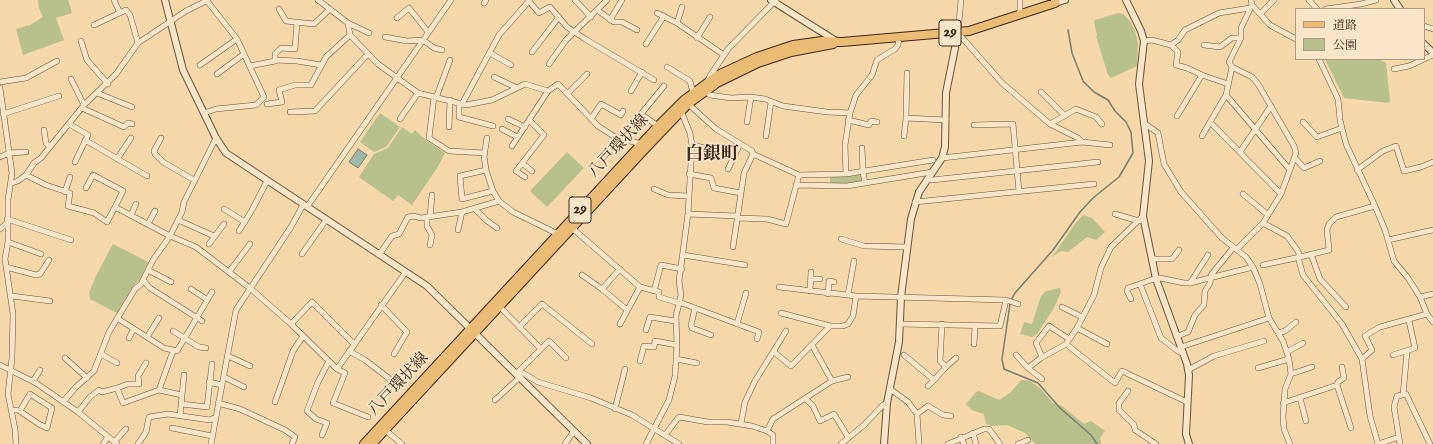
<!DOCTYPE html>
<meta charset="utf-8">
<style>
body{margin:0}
#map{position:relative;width:1433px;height:444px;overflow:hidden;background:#f6d8aa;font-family:"IM FELL English","Noto Serif JP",serif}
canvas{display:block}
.legend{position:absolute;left:1295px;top:8px;width:130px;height:52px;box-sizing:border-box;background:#f9e6c8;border:1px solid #ae9a82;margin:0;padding:5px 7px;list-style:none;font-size:12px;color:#3d2719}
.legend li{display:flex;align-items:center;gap:8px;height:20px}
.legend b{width:20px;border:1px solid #ae9a82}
</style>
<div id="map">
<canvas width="1433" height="444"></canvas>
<ul class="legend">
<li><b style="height:5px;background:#ebbc75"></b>道路</li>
<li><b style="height:11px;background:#b8c08c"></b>公園</li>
</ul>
</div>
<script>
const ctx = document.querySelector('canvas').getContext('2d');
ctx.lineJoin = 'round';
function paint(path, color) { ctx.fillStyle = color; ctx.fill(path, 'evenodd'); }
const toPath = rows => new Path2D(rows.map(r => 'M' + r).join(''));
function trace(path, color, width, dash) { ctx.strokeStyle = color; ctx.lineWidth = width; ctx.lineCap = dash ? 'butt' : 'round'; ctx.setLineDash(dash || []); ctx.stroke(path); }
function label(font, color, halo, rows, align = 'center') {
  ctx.font = font + ' "IM FELL English","Noto Serif JP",serif'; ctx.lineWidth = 3.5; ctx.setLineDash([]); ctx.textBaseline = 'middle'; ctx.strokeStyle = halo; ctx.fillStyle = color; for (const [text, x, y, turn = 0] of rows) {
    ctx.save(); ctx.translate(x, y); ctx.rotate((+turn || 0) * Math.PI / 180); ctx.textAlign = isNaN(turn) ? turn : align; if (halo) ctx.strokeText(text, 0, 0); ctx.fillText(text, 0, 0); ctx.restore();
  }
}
paint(toPath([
 [38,0,68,0,72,13,56,18,64,40,23,55,16,29,30,25,43,17,39,8],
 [1118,13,1123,14,1129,20,1135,31,1138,43,1137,66,1111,78,1108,75,1096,36,1097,35,1094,22,1095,20],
 [1325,59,1379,59,1386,63,1390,101,1388,103,1344,98],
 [380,113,400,127,386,147,374,152,360,142],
 [402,127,412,134,415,130,427,141,445,153,437,168,412,205,398,195,393,201,359,177,374,154,388,148],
 [567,152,584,168,547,207,530,191],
 [859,175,861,176,861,182,830,184,830,176],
 [1083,215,1092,218,1105,232,1096,240,1087,237,1068,252,1061,251,1052,257,1075,224],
 [113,244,148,262,140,280,135,284,117,313,90,299,89,293,96,276],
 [1060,288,1061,292,1054,308,1037,334,1032,337,1020,334,1024,322,1032,324,1041,296,1046,291],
 [1021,380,1030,381,1041,389,1053,403,1062,406,1084,424,1091,421,1105,431,1100,438,1101,444,1035,444,1025,433,1007,425,992,426,986,424,984,414,972,410,966,404,975,393,979,391,999,400,1011,392]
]), '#b8c08c');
const water = toPath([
 [358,149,367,155,358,168,349,162,358,149]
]);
paint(water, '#9dbaa8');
trace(water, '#777f6f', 1);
trace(toPath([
 [1011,300,1015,293,1053,250,1080,212,1093,198,1119,177,1133,153,1131,132,1126,122,1115,111,1108,100,1094,92,1083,81,1072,53,1068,30],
 [1010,304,1002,359,1004,369,1038,383,1061,409,1091,435,1097,444]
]), '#777f6f', 1.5);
const minor = toPath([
 [114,0,120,13],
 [318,0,348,23,350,35,378,64,418,93,466,105,492,100,525,84,548,91,558,84,598,126,615,137,638,143,643,147],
 [528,0,539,13,550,7,567,27,585,39,654,80],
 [575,0,591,17],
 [1251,0,1252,5,1270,25,1296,39],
 [1309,0,1317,9],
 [484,3,486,0],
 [1252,5,1241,28,1241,38,1229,62,1232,67,1252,77,1258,84,1294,146,1296,153,1281,194,1263,223,1287,236,1298,251,1300,257,1329,250,1327,230,1329,224,1336,217,1375,206],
 [279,9,286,21,314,24,330,9],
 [1326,9,1361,4,1376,0],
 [597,10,614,22,622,22,637,30],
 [657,13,677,23,724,55],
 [1260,14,1274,0],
 [1020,15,1020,0],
 [397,18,409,8,428,32],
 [610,20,622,0],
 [348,23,369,33],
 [677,23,682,7],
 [94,25,126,10,130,15,138,43],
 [1424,26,1433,29],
 [385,37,407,41,423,40,434,48,442,50],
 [697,38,710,17],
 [81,41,87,60,108,84],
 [1144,41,1152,40,1171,45,1178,40,1185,30,1219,13,1250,8],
 [646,44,664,16],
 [1171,45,1178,52,1176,65,1187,68,1202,75],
 [1204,45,1220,47,1232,38,1241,38],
 [532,52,559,17],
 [490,53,511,65],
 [1319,59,1338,99,1340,120,1346,144,1375,206,1385,230,1394,261,1408,278,1420,297,1427,314,1433,322],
 [275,60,297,61,321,65],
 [549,64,566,40,607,0],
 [200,65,237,39],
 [250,66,275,61,275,54,281,48,295,49,297,22],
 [667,67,690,81,693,93],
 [1232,67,1226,95,1210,122,1281,194],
 [1394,69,1409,66,1433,55],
 [907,73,906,118,946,120],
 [217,74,244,54],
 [494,77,515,87],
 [71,79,84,105],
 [0,82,26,78,57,61],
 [707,82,710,76,728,49,776,0],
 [0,88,12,173,8,200,8,242,5,259,13,314,12,358,8,394,15,429,16,444],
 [631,91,642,72],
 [706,91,710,95,731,98,751,97,765,99,783,106,827,112,850,113,856,95,872,75,877,60,895,49,898,45,899,37],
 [1041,92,1065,116],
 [97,93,132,107],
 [568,93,587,74],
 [1226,95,1290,170],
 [434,97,429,138,449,151,485,153],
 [436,98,450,60],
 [686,102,716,129,752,151,753,154,799,175,846,174,933,160],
 [459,103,459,117,493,126],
 [267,104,282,102,279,90,295,85,311,85,326,57,350,35],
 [462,104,499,35,529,1],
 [82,108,124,127,128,123,132,124],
 [290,112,315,111,368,54],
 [204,113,216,109,256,105,264,97,237,39,207,1],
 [3,114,59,96],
 [1177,116,1202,75,1228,84],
 [400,119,418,93],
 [508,119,525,127],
 [591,119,601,104,621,115,623,111],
 [848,120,869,125,871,121,877,122],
 [747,122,751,97],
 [1303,122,1317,137,1342,128],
 [1144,123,1158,133,1164,164,1181,192,1222,238,1246,257,1253,267,1260,284,1269,318,1283,341,1289,359,1291,374,1285,389,1283,417,1284,429,1290,444],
 [69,124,88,135,75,162],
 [1050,124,1076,109,1096,117,1102,124],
 [974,125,1013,124,1019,192],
 [658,126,641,114,664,86],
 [449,127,450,100],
 [502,129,517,137],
 [44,130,46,143,50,147],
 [766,136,771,102],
 [904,136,906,118],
 [1202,136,1210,122],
 [161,138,154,151,155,154,163,162,194,180],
 [487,138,484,156,486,170,493,191,499,201,513,212,558,234],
 [85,140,147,176],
 [1082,142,1110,145],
 [692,145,717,151],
 [512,146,548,91],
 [862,148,863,172,865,183],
 [1240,152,1271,106],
 [0,157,9,153,26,152],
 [942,158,1082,142,1078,138,1050,124,1002,83,958,33,961,0],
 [1295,158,1304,168,1320,161],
 [117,159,131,138],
 [523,164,532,171],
 [728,169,740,144],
 [486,170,460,176,462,199,493,191],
 [1357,170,1383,151,1396,146,1404,171,1421,167,1433,162],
 [689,174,711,178,714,188,741,193],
 [846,174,845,145,850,113],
 [26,175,46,185,70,193,68,206,94,213,107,222,115,207,170,236,196,247,251,289,291,324,337,369,405,273],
 [525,177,516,171,544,135,529,120],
 [927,179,932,180,1098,162],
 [12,183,18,181,26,175,34,163,41,158,84,105,116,74,138,43,186,11,208,0],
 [796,185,847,186,932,172],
 [86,188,93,175,123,191,115,207],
 [654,189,668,195,688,196],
 [65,192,70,177],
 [1243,194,1268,215],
 [915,202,1094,184],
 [307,207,451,0],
 [224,209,245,222],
 [475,209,486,220,497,228],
 [688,214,737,216],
 [1115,214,1139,221],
 [131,215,136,204],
 [427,217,427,226,432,235,430,245],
 [430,217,432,195],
 [737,218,767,219,786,224,799,175],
 [7,219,71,240],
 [178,220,214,236],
 [148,224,155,211],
 [572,228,640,287,659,292,659,297,679,303],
 [0,229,7,223],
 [458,230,462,212],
 [239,231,252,210,267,181],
 [841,239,864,246,907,247],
 [1388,240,1433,230],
 [8,242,41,254],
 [209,244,224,224],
 [733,247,744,173,753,154],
 [1237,249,1263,223],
 [302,254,326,220],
 [1311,254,1320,279,1346,307],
 [379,255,392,236,399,234,408,217,413,216,421,218,462,212,499,201],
 [683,255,745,265],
 [1298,257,1303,275,1342,324,1362,359],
 [1152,259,1172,259,1179,250],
 [1263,265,1300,257],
 [6,267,36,275,40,274,49,260],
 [620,269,602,289,627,310],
 [148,270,171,282],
 [229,272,250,244],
 [582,275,602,289],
 [811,279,820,279],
 [143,280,150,288,202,321],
 [1190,283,1208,255],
 [1140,284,1161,338,1179,352,1183,352],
 [779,287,856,296,1006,300,1018,304],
 [191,289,206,299],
 [654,291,661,265,682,269],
 [810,291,811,272],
 [828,294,829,281,834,282],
 [848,295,854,261],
 [12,296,50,301],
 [1420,297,1433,294],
 [1131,299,1127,291,1128,288,1154,279,1160,278,1184,283,1190,283,1253,267],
 [679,302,759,332,757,339],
 [381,305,407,332,394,354],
 [499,306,541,349,517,373],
 [1062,307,1082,317],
 [695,308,691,325,692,328,711,335],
 [781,313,830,326,843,326,848,324,853,316,856,296],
 [117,318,164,348,177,351,212,292],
 [291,324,312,302,354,344],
 [620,324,640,287],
 [737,324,746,293],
 [900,324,1000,326,1006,300],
 [519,327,542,304,592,344],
 [1077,328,1107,344],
 [646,330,650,317,675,321],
 [173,331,199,347,206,348],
 [1278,333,1285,331,1296,322],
 [1178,336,1188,332,1195,315,1204,305,1205,291,1210,283,1211,275,1233,248],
 [147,337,159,318],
 [129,338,133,330],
 [974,344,975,326],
 [1066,344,1115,383,1122,371,1187,402],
 [812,345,832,381],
 [1181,347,1269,318],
 [541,349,549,341,566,358],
 [349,351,365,360,395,383],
 [774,352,791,366,830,326],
 [1287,352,1303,343],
 [101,354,117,363],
 [904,355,934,380,946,367,940,361,942,324],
 [1016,355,1028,368],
 [1393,355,1415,348,1409,321],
 [228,356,250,366],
 [1042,357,1036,343,1049,326,1069,339],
 [65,358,87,378],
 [676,359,697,363],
 [640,361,644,346,654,347,655,341,677,345],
 [0,365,36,383,78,412,117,444],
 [946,367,956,358],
 [1258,368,1289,359],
 [337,369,345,373,333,403,368,417],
 [1188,370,1214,356,1264,341],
 [517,373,523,373,538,382,591,398,632,415,679,444],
 [1291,374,1312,367],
 [224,377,244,387],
 [1042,379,1028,368,1041,358,1066,344,1077,328,1094,295,1101,268,1111,247,1143,216],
 [33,381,40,370],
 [209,382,222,385],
 [1337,385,1338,382,1344,378,1342,367],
 [928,386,934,380],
 [117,388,128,384,139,384,138,376,146,363],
 [890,389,908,402,917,414,919,444],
 [159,390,182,395],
 [1128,391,1119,403,1119,410,1134,425,1135,430,1156,444],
 [1403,395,1407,351],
 [1300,398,1306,421],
 [806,399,813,406,820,421,834,414,848,437],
 [495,400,520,377],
 [63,402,76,387,94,371,109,332,135,289,141,284,153,260,170,236,182,212,184,202,216,138],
 [275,402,293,351,303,336],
 [218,403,240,409,285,430,295,437,292,444],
 [1283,403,1337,385,1351,428],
 [182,404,207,407,212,364],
 [615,409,625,369],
 [11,410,18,410,39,424,47,428,52,408,30,394,20,411],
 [78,412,90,397,99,390,102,392,117,388,123,403,159,390,173,351],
 [917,414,928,406,943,415,951,416],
 [180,416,184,375],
 [741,423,745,402,755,381,786,331],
 [172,428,212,436],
 [384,429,402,444],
 [767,431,773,419,832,381,848,377],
 [973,433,976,444],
 [322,435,327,423,316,419,307,411,318,382,328,363],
 [665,435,679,417,708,422,727,422,752,426,767,431,773,435,773,444],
 [961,437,964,444],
 [1399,437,1378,444,1370,416,1362,359,1372,350,1365,336,1380,327,1427,314],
 [114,442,126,429],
 [103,444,108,437],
 [138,444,146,432,149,417,168,414,210,420,214,418],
 [211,444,236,310,291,227,303,205],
 [565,444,574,431],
 [646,444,669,400,675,376,677,345,676,316,681,295,679,281,688,214,692,145,690,133,681,111],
 [841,444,864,425,883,405,887,403],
 [948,444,984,429,989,429,1000,444],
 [1018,444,1028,440],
 [1400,444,1394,407,1397,396,1406,394,1430,444]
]);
const tertiary = toPath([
 [165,0,183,70,216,138,226,153,427,286,587,444],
 [771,0,836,41],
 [1126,0,1141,31,1144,41,1139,84,1149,161,1143,216,1156,279,1187,364,1189,375,1186,434,1189,444],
 [1394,0,1400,9],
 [1055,3,1065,0],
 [1424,44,1433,53],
 [884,444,887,403,899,342,901,297,911,219,919,192,942,158,945,147,946,93,958,33]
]);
const primary = toPath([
 [364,444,658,126,684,100,718,75,757,57,793,45,822,41,842,42,969,31,1055,3,1055,0],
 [372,444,645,149,688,104,717,83,758,63,791,52,833,44]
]);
trace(minor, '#6b533d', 6);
trace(tertiary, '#6b533d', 8);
trace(primary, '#3d2719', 10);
trace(minor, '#f9e6c8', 5);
trace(tertiary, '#f9e6c8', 6);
trace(primary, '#ebbc75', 8);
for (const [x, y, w] of [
 [950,33,22],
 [580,210,22]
]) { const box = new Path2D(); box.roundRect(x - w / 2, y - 13, w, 26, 3); ctx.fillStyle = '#f9e6c8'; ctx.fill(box); trace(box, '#3d2719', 1); }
label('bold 15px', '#3d2719', null, [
 ["29",950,33],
 ["29",580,210]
]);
label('16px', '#3d2719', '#f9e6c8', [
 ["八戸環状線",619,147,-47],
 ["八戸環状線",399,385,-47]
]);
label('bold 18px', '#3d2719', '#f9e6c8', [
 ["白銀町",712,155]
]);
</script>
